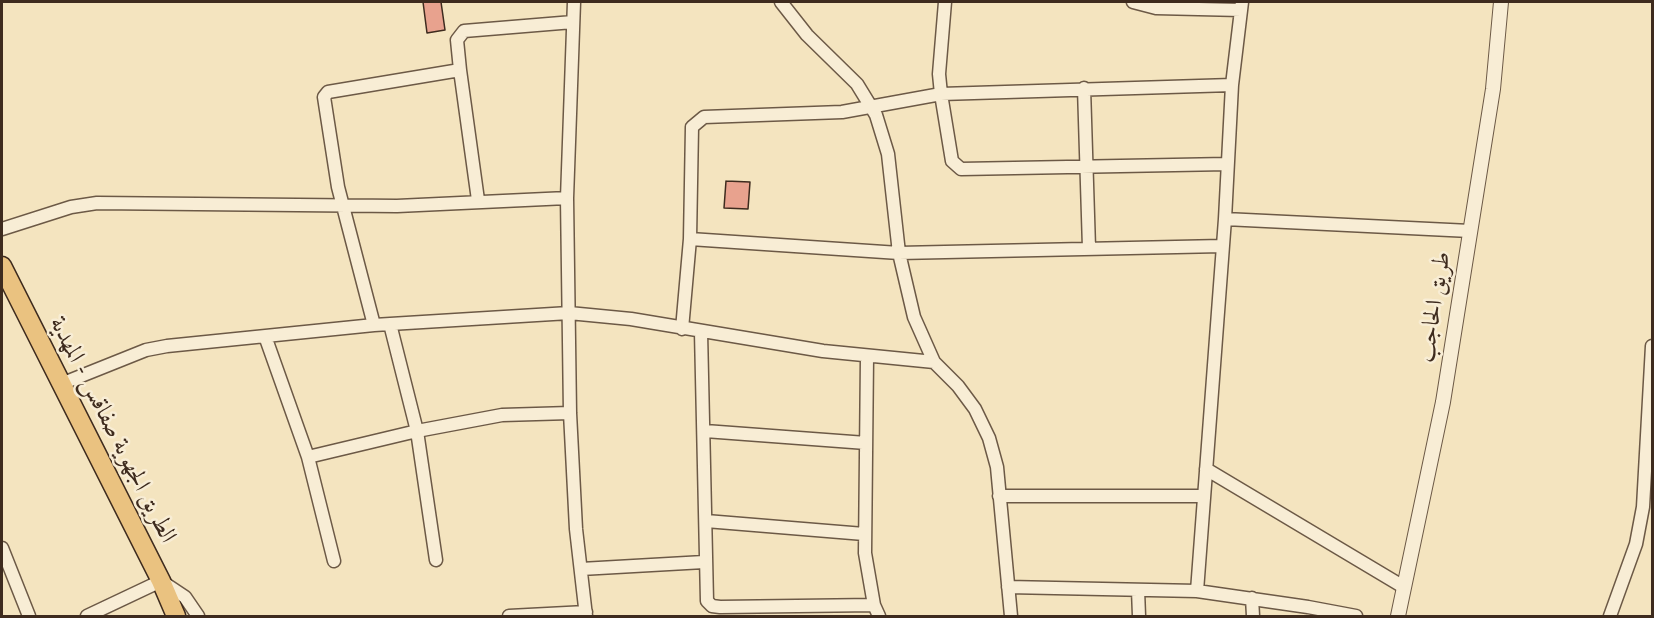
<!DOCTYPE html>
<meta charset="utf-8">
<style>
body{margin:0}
#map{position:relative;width:1654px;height:618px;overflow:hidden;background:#f4e4bf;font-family:"IM FELL Great Primer",serif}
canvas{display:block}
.frame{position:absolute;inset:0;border:3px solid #3e2b1e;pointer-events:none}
</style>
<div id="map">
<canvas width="1654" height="618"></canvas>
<div class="frame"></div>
</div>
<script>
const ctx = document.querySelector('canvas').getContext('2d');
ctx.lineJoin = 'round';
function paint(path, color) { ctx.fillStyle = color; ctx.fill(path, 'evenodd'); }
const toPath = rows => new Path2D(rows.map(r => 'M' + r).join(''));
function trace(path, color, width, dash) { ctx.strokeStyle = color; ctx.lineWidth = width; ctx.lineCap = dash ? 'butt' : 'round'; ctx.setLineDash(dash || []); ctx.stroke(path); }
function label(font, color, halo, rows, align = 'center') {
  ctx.font = font + ' "IM FELL Great Primer",Amiri,serif'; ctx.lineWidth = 5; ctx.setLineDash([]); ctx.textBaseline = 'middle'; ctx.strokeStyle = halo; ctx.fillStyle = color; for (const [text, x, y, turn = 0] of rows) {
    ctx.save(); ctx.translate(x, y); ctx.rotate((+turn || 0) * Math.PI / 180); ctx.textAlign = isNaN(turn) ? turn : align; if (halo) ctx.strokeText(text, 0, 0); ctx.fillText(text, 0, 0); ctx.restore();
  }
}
const building = toPath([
 [423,2,441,2,445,30,427,33,423,2],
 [726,181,750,182,748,209,724,208,726,181]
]);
paint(building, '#e8a28e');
trace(building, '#3e2b1e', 1.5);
const minor = toPath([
 [574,2,567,198,570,413,576,529,586,616],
 [781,2,807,35,857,84,876,115,888,154,899,253,914,317,934,362,958,386,975,409,989,438,997,467,1011,616],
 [945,2,939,74,941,94,1232,85],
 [1133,2,1156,8,1241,10],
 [1242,2,1232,85,1225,219,1470,231],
 [460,70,457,40,464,31,573,22],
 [1084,88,1089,248],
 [2,229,71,207,97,203,397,206,567,198],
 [690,239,692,127,704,117,842,112,941,94,952,161,961,169,1227,164],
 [390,324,417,431,436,560],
 [374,325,338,187,324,97,328,92,460,70,478,200],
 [682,329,690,239,899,253,1222,246],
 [701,332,707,601,712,606,720,607,874,605],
 [265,336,308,457,334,561],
 [867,357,865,553,874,605,879,616],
 [61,384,146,350,167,346,374,325,569,313,631,319,823,351,934,362],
 [705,431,866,443],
 [308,457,417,431,502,415,570,413],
 [1206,469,1402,586],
 [999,496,1203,496],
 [706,521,864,534],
 [2,548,29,616],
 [581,569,704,562],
 [1008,587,1197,591,1308,607,1356,616],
 [1138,590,1139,616],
 [1197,591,1225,219],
 [1252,598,1253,616],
 [87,616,161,581,185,597,198,616],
 [509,616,586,612],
 [1610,616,1636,544,1643,507,1652,346]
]);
const tertiary = toPath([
 [1398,616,1443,402,1493,89,1501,2]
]);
const primary = toPath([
 [2,266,161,581,176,616]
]);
trace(minor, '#6c5946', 15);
trace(tertiary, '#6c5946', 16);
trace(primary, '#3e2b1e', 21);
trace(minor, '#f8edd5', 12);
trace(tertiary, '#f8edd5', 14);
trace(primary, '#eac280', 18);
label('24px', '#3e2b1e', '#f8edd5', [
 ["طريق الحاجب",1435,307,-81],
 ["الطريق الجهوية صفاقس - المهدية",112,430,63]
]);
</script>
